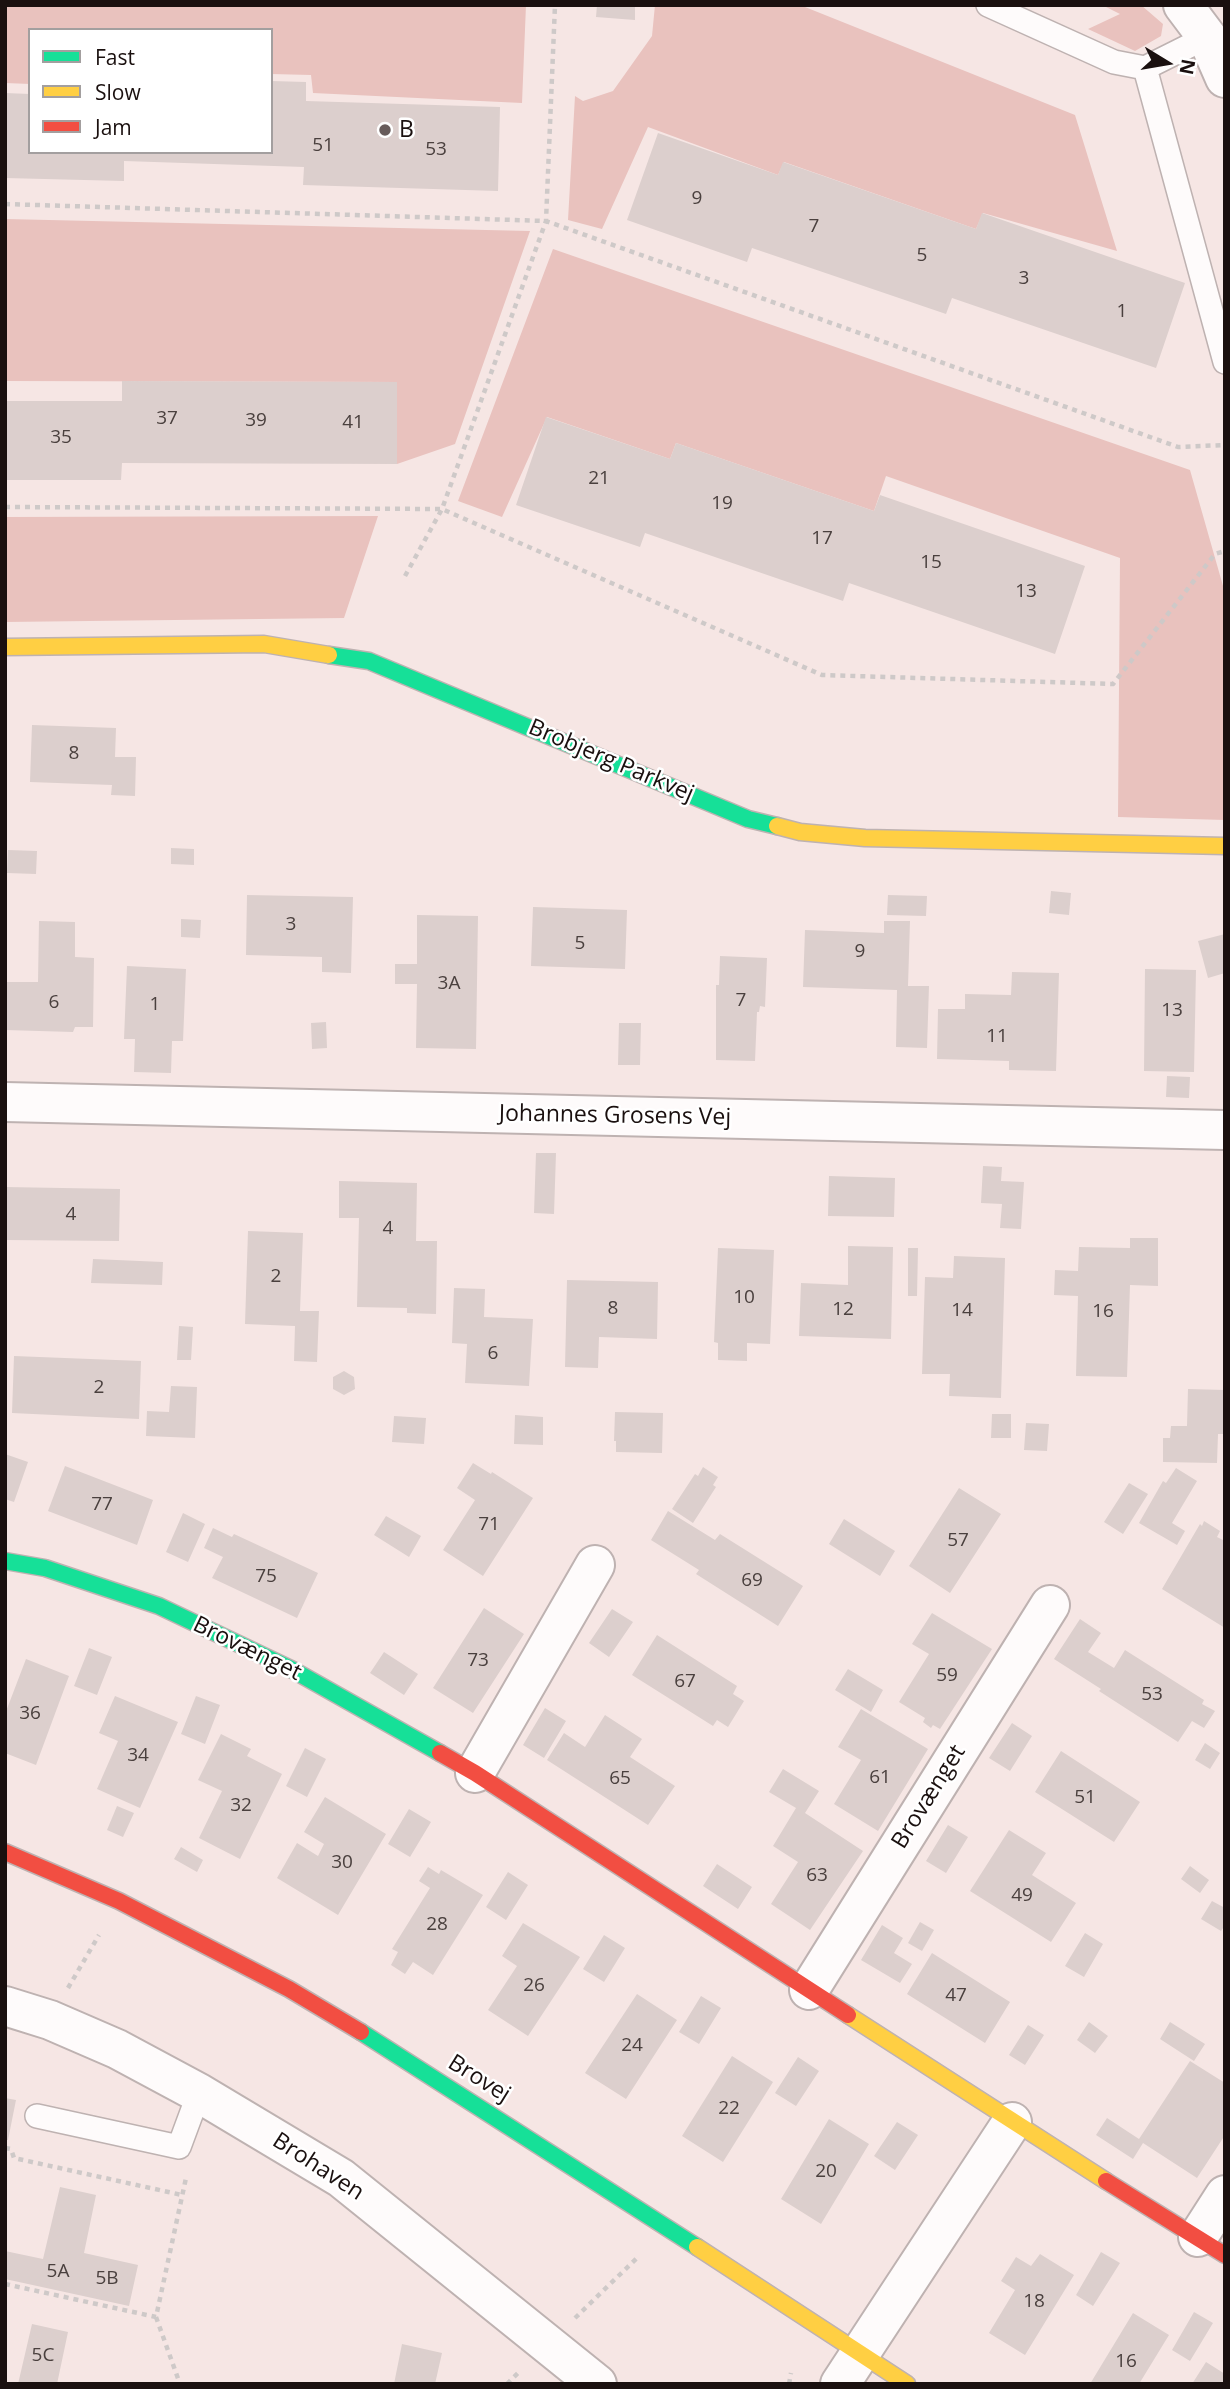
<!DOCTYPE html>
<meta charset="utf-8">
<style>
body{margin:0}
#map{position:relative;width:1230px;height:2389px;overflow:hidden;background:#f6e6e4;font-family:"Open Sans",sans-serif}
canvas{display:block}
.frame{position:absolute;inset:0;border:7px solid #1a100f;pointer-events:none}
.legend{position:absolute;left:28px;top:28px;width:245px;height:126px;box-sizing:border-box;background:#fff;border:2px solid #a39f9f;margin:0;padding:9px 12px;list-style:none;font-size:21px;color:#1a100f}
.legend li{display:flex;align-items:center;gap:14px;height:35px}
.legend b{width:35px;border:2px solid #a39f9f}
.north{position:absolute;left:1132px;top:28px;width:70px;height:70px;-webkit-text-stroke:5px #fff;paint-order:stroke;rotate:101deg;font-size:19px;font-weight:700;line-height:28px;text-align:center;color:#1a100f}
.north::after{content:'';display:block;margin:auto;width:24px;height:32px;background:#1a100f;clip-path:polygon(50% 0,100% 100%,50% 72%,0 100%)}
</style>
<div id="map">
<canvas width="1230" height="2389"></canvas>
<div class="frame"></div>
<ul class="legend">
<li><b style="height:9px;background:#16e098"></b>Fast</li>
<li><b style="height:9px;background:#ffcf43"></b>Slow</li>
<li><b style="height:9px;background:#f24e42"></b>Jam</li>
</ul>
<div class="north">N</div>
</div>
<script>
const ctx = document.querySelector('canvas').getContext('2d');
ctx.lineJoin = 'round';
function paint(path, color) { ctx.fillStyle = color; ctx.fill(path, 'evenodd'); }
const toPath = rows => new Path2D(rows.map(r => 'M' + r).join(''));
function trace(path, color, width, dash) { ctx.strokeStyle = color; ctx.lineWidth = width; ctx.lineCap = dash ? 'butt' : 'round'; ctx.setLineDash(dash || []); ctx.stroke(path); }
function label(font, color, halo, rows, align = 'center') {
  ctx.font = font + ' "Open Sans",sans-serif'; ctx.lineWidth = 5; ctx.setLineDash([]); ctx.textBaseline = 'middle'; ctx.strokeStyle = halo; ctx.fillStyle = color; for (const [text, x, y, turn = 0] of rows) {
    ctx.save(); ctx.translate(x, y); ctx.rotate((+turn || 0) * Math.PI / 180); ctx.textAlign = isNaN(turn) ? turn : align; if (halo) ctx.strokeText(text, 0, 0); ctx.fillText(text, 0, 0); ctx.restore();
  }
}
paint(toPath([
 [5,5,526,5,522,103,313,93,311,75,271,74,271,30,30,30,30,84,5,83],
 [655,5,800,5,1075,115,1117,251,983,213,976,229,784,162,778,175,648,127,602,229,568,220,575,96,583,101,613,91,652,36],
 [1102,5,1141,5,1163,24,1161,36,1135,51,1088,29,1120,14],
 [5,219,530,231,455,444,397,464,397,382,5,381],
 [553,249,1190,470,1225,593,1225,820,1118,817,1120,558,886,476,874,511,676,443,670,459,547,417,502,517,458,501],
 [378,516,344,618,5,622,5,517]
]), '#e9c2be');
paint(toPath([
 [597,5,635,5,635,20,596,17],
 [271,81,306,82,306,101,500,107,498,191,303,185,304,167,124,161,124,181,5,178,5,93,30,94,30,152,271,152],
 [658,133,778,175,783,162,976,229,982,213,1185,283,1156,368,952,298,946,314,752,248,747,262,627,220],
 [122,381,397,382,397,464,122,463,121,480,5,480,5,401,122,401],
 [546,417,670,459,676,443,874,511,880,495,1085,566,1055,654,849,583,843,601,645,533,640,547,516,505],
 [32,725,116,728,115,757,136,757,135,796,111,795,112,785,30,782],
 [171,848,194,849,194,865,171,864],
 [8,850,37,851,36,874,7,873],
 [1051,891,1071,893,1069,915,1049,913],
 [247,895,353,897,351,973,322,972,322,957,246,955],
 [888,895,927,896,926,916,887,915],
 [533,907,627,910,625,969,531,966],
 [417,915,478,916,476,1049,416,1048,417,984,395,984,395,964,417,964],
 [181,919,201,920,200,938,181,937],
 [39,921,75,922,75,957,94,958,93,1027,75,1027,73,1032,5,1030,5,982,38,982],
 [884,921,910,921,908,986,929,986,927,1048,896,1047,897,990,803,987,805,930,884,933],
 [1225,934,1225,973,1208,978,1198,941],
 [720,956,767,958,765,1007,760,1006,759,1012,757,1012,755,1061,716,1060,716,985,719,985],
 [127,966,186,969,183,1041,172,1041,171,1073,134,1072,135,1039,124,1039],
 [1145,969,1196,970,1194,1072,1144,1071],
 [1012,972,1059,973,1056,1071,1009,1070,1009,1061,937,1059,938,1009,965,1009,965,994,1011,995],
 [326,1022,327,1048,312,1049,311,1023],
 [619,1023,641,1023,640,1065,618,1065],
 [1167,1076,1190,1077,1189,1098,1166,1097],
 [536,1153,556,1153,554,1214,534,1213],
 [983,1166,1002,1167,1001,1181,1024,1182,1021,1229,1000,1228,1002,1204,981,1203],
 [829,1176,895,1178,894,1217,828,1216],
 [339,1181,417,1183,416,1241,437,1241,436,1314,407,1313,407,1308,357,1307,359,1218,339,1218],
 [5,1187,120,1189,119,1241,5,1240],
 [248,1231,303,1233,300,1311,319,1311,317,1362,294,1361,295,1326,245,1324],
 [1130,1238,1158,1238,1158,1286,1130,1285,1127,1377,1076,1376,1078,1296,1054,1295,1055,1270,1078,1271,1079,1247,1130,1248],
 [848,1246,893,1247,891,1339,799,1336,801,1283,848,1285],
 [718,1248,774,1250,770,1344,747,1343,747,1361,718,1360,718,1343,714,1342],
 [908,1248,918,1248,917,1296,908,1296],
 [954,1256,1005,1258,1001,1398,949,1396,950,1374,922,1374,925,1277,953,1278],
 [93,1259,163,1262,162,1285,91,1283],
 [567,1280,658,1282,657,1339,599,1337,598,1368,565,1367],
 [454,1288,485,1289,484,1317,533,1319,529,1386,465,1383,467,1344,452,1343],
 [179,1326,193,1327,191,1360,177,1360],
 [14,1356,141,1361,139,1419,12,1413],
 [344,1371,354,1377,355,1389,344,1395,333,1389,333,1377],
 [171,1386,197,1387,195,1438,146,1436,147,1411,169,1412],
 [1188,1389,1225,1390,1225,1434,1218,1434,1217,1463,1163,1462,1163,1438,1170,1438,1171,1426,1187,1426],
 [615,1412,663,1413,662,1453,616,1452,616,1441,614,1441],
 [992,1414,1011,1414,1011,1438,991,1438],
 [515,1415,543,1417,543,1445,514,1444],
 [394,1416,426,1418,424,1444,392,1442],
 [1026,1423,1049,1424,1047,1451,1024,1450],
 [5,1454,28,1462,14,1502,5,1499],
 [473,1463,491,1474,492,1472,533,1498,483,1576,443,1550,475,1500,457,1488],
 [65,1466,153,1500,137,1545,48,1511],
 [703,1467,718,1477,713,1485,716,1487,693,1523,672,1509,695,1474,698,1476],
 [1176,1468,1197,1481,1172,1523,1185,1531,1177,1545,1139,1523,1163,1481,1166,1483],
 [1129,1483,1148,1494,1123,1534,1104,1522],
 [959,1488,1001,1514,950,1593,909,1566],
 [668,1511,715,1540,720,1534,803,1586,778,1626,696,1574,699,1570,651,1540],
 [183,1513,205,1524,188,1562,166,1552],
 [386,1516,421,1536,409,1557,374,1535],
 [844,1519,895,1551,880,1576,829,1544],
 [1204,1521,1220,1531,1217,1537,1225,1541,1225,1628,1162,1589,1200,1524,1202,1526],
 [213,1528,232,1537,234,1534,318,1573,297,1618,212,1578,223,1557,204,1548],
 [484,1608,524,1634,473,1713,433,1688],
 [612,1609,633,1622,609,1657,589,1643],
 [932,1613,992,1649,940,1729,933,1725,931,1728,923,1722,925,1718,899,1702,929,1654,912,1644],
 [1080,1619,1101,1633,1088,1652,1114,1668,1125,1650,1204,1700,1202,1704,1215,1711,1204,1728,1192,1721,1178,1742,1099,1691,1101,1689,1054,1659],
 [657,1635,737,1686,733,1694,744,1701,728,1727,717,1720,713,1726,632,1675],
 [89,1648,112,1657,97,1695,74,1686],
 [384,1652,418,1674,404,1695,370,1673],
 [26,1659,69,1676,36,1765,5,1753,5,1714],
 [848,1669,883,1690,871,1712,835,1690],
 [115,1696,178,1722,140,1808,97,1789,118,1741,99,1733],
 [196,1696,220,1705,205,1744,181,1734],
 [545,1708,566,1721,544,1758,523,1745],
 [861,1709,928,1749,878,1831,834,1804,861,1760,838,1747],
 [605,1715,642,1739,630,1757,675,1786,648,1825,547,1760,564,1733,585,1747],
 [1012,1723,1032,1736,1010,1771,989,1758],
 [221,1734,251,1749,247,1756,282,1774,240,1859,199,1838,222,1791,198,1780],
 [1205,1743,1220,1753,1210,1769,1195,1760],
 [305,1748,326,1759,307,1797,286,1786],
 [1061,1751,1140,1802,1114,1842,1035,1792],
 [783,1769,819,1791,805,1813,863,1851,810,1930,771,1904,798,1862,773,1846,796,1808,769,1792],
 [325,1797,386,1834,338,1915,277,1878,297,1843,318,1856,324,1844,304,1832],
 [117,1806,134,1813,123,1837,107,1830],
 [409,1809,431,1822,410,1857,388,1844],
 [948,1825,968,1837,946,1873,926,1861],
 [1009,1830,1046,1853,1032,1875,1076,1903,1051,1942,970,1891],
 [181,1847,203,1860,197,1872,174,1859],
 [717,1864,752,1887,738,1909,703,1886],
 [1190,1866,1209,1880,1200,1893,1181,1879],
 [428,1867,439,1874,441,1870,483,1895,433,1975,413,1962,405,1974,391,1965,398,1952,392,1949,430,1888,419,1881],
 [508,1872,528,1885,506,1920,486,1907],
 [1212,1901,1225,1908,1225,1925,1221,1931,1201,1919],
 [920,1922,934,1930,922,1951,908,1943],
 [523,1923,580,1957,528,2036,488,2010,517,1966,502,1956],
 [882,1925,903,1938,894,1953,912,1964,900,1983,861,1960],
 [1085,1933,1103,1944,1084,1977,1065,1966],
 [604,1935,625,1948,604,1982,583,1969],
 [932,1953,1010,2002,985,2043,907,1994],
 [637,1994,677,2020,626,2099,585,2073],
 [701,1996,721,2008,699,2044,679,2032],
 [1089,2022,1108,2036,1095,2053,1077,2040],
 [1170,2022,1205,2044,1194,2061,1160,2039],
 [1028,2025,1044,2035,1025,2065,1009,2055],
 [732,2056,773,2082,723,2162,682,2136],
 [798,2057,819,2071,796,2106,775,2093],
 [1190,2061,1225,2083,1225,2135,1197,2178,1143,2143,1133,2159,1096,2135,1107,2118,1139,2139],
 [5,2098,16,2100,8,2140,5,2140],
 [829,2119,869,2144,821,2224,781,2199],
 [897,2122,918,2135,895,2170,874,2156],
 [60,2187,96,2195,84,2253,138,2265,129,2306,5,2279,5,2251,43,2259],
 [1101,2252,1120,2263,1093,2306,1076,2295],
 [1040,2254,1074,2275,1025,2355,989,2333,1015,2290,1001,2281,1016,2257,1031,2266],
 [1194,2312,1213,2323,1190,2361,1172,2350],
 [1133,2313,1169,2335,1139,2384,1090,2384],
 [32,2324,68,2332,57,2384,18,2384],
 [402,2344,442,2353,435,2384,394,2384],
 [1206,2362,1225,2374,1225,2384,1192,2384]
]), '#dccfcd');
const lane = toPath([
 [988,5,1114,62,1145,68],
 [1207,37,1145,68,1225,362],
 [37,2116,179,2147,199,2093]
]);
const street = toPath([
 [1183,5,1207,37,1225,78],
 [5,1102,1225,1130],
 [475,1773,595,1565],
 [809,1990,1050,1605],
 [5,2006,50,2020,117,2049,199,2093,341,2178,597,2384],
 [1198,2237,1225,2195],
 [840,2384,1012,2122]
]);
const fast = toPath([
 [329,655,369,661,748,819,777,826],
 [5,1561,45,1568,159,1606,291,1669,440,1753],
 [361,2032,697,2247]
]);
const slow = toPath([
 [5,647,264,644,329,655],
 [777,826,800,832,865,838,1225,846],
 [848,2015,1106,2181],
 [697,2247,907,2384]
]);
const jam = toPath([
 [440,1753,475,1773,848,2015],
 [5,1852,119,1901,289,1989,361,2032],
 [1106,2181,1225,2255]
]);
trace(lane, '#beb2b1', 26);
trace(street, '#beb2b1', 42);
trace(fast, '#beb2b1', 19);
trace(slow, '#beb2b1', 19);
trace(jam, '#beb2b1', 19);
trace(toPath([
 [5,204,546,221,1178,447,1225,445],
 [5,507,442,509,822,675,1113,684,1215,554,1225,551],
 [405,576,442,509,546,221,555,5],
 [68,1988,99,1935],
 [5,2148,11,2149,14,2158,182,2195],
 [5,2284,156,2317,186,2178],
 [156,2317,180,2384],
 [575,2318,639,2256],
 [507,2384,521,2370],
 [789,2384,791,2373]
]), '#cec9c8', 4.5, [5, 5]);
trace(lane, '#fefbfb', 23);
trace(street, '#fefbfb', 38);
trace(fast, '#16e098', 16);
trace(slow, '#ffcf43', 16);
trace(jam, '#f24e42', 16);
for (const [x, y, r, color] of [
 [385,130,7,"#675b5a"]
]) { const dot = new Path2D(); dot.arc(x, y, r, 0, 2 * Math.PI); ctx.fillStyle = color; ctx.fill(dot); trace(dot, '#fff', 2.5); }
label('19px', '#4a403e', null, [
 ["51",323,146],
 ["53",436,150],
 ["9",697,199],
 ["7",814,227],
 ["5",922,256],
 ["3",1024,279],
 ["1",1122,312],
 ["37",167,419],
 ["39",256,421],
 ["41",353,423],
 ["35",61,438],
 ["21",599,479],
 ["19",722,504],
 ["17",822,539],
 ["15",931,563],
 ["13",1026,592],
 ["8",74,754],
 ["3",291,925],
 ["5",580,944],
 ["9",860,952],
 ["3A",449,984],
 ["7",741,1001],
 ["6",54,1003],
 ["1",155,1005],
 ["13",1172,1011],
 ["11",997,1037],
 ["4",71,1215],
 ["4",388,1229],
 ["2",276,1277],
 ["10",744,1298],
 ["8",613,1309],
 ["12",843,1310],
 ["14",962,1311],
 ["16",1103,1312],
 ["6",493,1354],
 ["2",99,1388],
 ["77",102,1505],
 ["71",489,1525],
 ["57",958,1541],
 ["75",266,1577],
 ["69",752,1581],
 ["73",478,1661],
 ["59",947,1676],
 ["67",685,1682],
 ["53",1152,1695],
 ["36",30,1714],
 ["34",138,1756],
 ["61",880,1778],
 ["65",620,1779],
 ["51",1085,1798],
 ["32",241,1806],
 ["30",342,1863],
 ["63",817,1876],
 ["49",1022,1896],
 ["28",437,1925],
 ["26",534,1986],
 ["47",956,1996],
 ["24",632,2046],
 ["22",729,2109],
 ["20",826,2172],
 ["5A",58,2272],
 ["5B",107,2279],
 ["18",1034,2302],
 ["5C",43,2356],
 ["16",1126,2362]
]);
label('23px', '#1a100f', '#fff', [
 ["B",399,130]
], 'left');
label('23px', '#1a100f', '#fff', [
 ["Brobjerg Parkvej",611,761,23],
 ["Johannes Grosens Vej",615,1116,1],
 ["Brovænget",247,1649,26],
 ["Brovænget",929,1797,-58],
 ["Brovej",479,2079,32],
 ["Brohaven",318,2167,33]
]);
</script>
